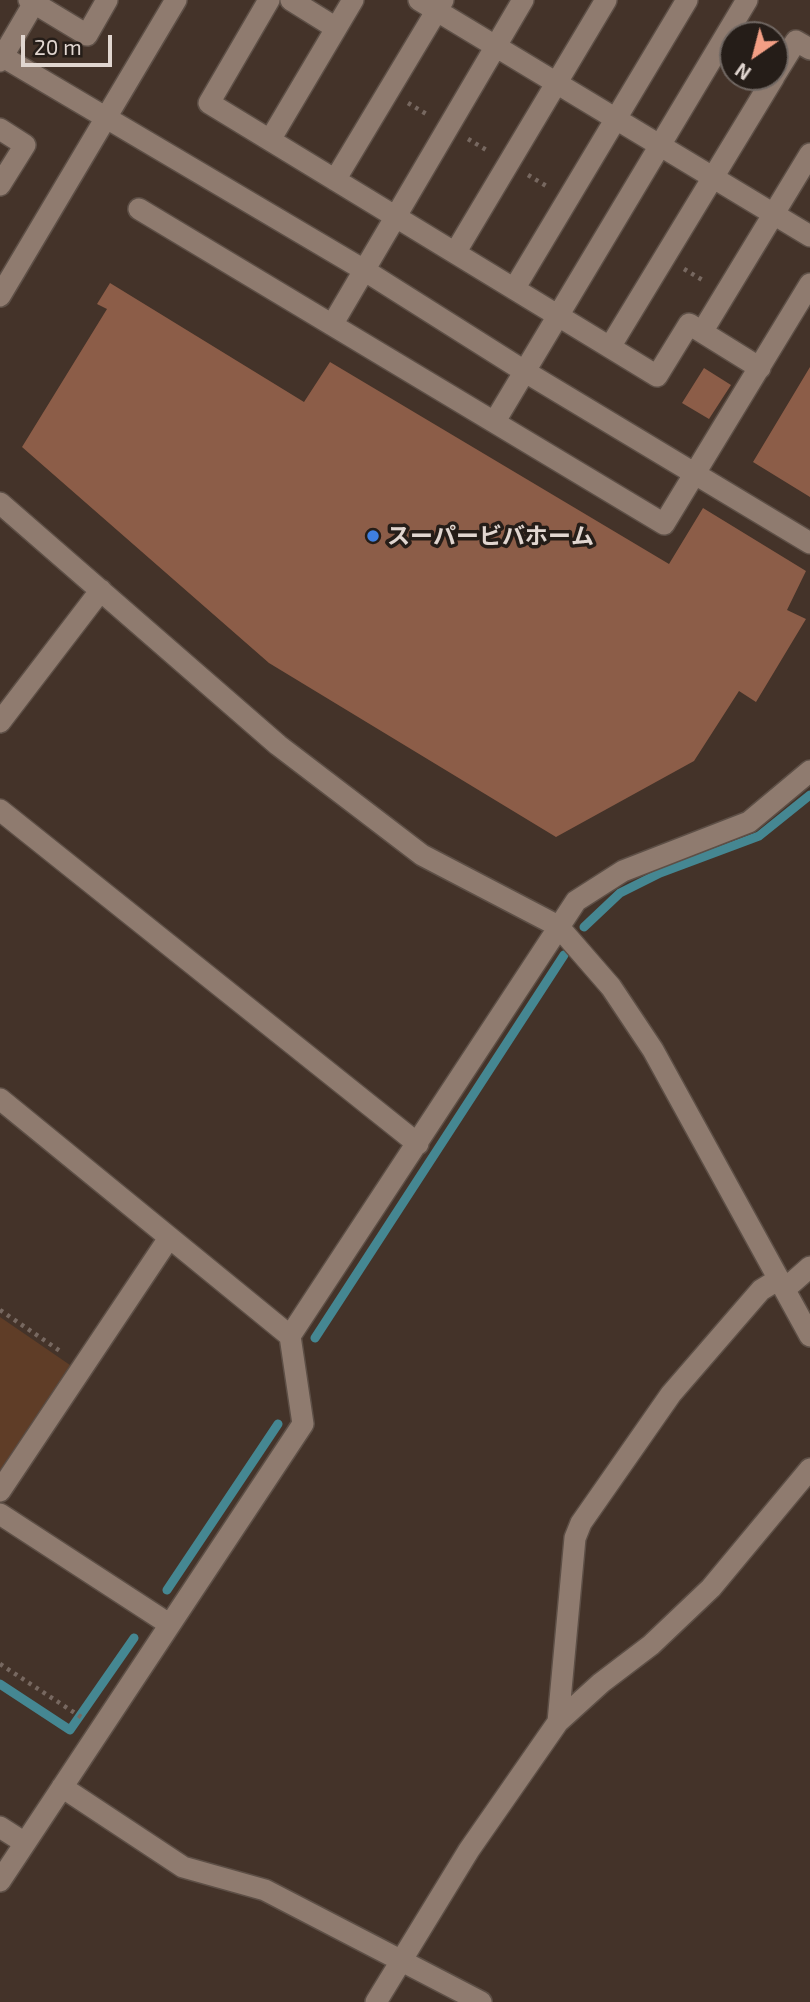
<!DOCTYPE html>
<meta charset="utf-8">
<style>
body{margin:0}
#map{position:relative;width:810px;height:2002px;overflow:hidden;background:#443329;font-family:"Exo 2",sans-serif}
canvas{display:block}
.north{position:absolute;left:719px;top:21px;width:70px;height:70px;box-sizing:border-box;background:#251d18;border:2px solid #706762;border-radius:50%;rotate:215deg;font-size:19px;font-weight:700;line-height:28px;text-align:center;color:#e1d6d0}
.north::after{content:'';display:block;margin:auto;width:24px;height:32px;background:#f39f85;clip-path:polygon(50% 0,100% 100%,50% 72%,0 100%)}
.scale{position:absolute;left:21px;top:35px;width:91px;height:32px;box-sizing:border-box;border:4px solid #e1d6d0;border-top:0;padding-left:9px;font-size:21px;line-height:24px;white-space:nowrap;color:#e1d6d0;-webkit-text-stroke:5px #251d18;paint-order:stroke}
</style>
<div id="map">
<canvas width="810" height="2002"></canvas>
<div class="north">N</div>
<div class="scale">20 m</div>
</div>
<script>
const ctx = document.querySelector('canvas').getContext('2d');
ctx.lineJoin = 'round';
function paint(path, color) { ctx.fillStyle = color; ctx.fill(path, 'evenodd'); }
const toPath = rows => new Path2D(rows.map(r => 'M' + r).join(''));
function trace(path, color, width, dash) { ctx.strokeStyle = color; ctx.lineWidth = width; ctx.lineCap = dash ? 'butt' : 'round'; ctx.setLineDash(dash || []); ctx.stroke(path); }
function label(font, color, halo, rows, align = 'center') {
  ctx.font = font + ' "Exo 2","Noto Sans JP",sans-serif'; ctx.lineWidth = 7; ctx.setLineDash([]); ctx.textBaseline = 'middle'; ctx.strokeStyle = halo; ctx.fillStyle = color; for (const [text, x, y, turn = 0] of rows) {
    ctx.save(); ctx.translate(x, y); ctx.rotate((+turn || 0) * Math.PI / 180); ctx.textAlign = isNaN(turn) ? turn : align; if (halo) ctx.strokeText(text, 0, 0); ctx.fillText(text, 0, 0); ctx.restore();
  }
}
paint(toPath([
 [0,1317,70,1365,0,1470]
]), '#5f3d27');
trace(toPath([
 [584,927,620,893,660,873,759,836,810,795],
 [315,1338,564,955],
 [167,1590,278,1424],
 [0,1684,70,1730,134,1638]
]), '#458792', 9);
paint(toPath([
 [110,283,304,402,330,362,669,564,703,508,806,571,787,610,806,619,756,702,739,691,694,761,556,837,269,663,22,447,107,309,97,304],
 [810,367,810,497,753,462],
 [704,368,731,385,709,419,682,403]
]), '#8c5d48');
const minor = toPath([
 [29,0,87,35,107,0],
 [269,0,209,103,657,376,689,324,760,368],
 [291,0,336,28],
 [419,0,810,236],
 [0,55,364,270,524,371,810,543],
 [0,61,34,3],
 [775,75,796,41,810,49],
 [0,129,25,145,0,185],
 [270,140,353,0],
 [335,180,443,0],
 [139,209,664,524,810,284],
 [455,253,606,0],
 [514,289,687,0],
 [0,296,176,0],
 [332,325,523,0],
 [702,332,810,154],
 [610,347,774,77],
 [495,421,747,0],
 [0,503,278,745,422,855,558,926,611,987,653,1050,810,1336],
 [0,722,101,590],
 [0,810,418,1144],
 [0,1099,290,1336],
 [785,1289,810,1267],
 [0,1491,169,1238],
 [0,1514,169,1624],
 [558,1722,575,1538,581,1523,671,1394,761,1290,779,1279],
 [62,1787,183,1867,265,1890,481,2002],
 [0,1827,25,1843],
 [0,1881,303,1424,290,1336,576,901,623,871,749,822,810,771],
 [376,2002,469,1850,558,1722,601,1683,651,1645,711,1588,810,1469]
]);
trace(minor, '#5d4f46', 24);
trace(toPath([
 [408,103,428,115],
 [468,139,488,151],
 [528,175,548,187],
 [684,269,704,281],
 [0,1310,63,1353],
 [0,1664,81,1717]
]), '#776860', 4.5, [3.5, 5]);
trace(minor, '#8f7b6f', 21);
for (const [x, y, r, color] of [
 [373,536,7,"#3f7fe0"]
]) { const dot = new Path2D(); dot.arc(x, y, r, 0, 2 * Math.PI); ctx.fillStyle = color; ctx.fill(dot); trace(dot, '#251d18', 2.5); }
label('bold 23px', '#e1d6d0', '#251d18', [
 ["スーパービバホーム",387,536]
], 'left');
</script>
